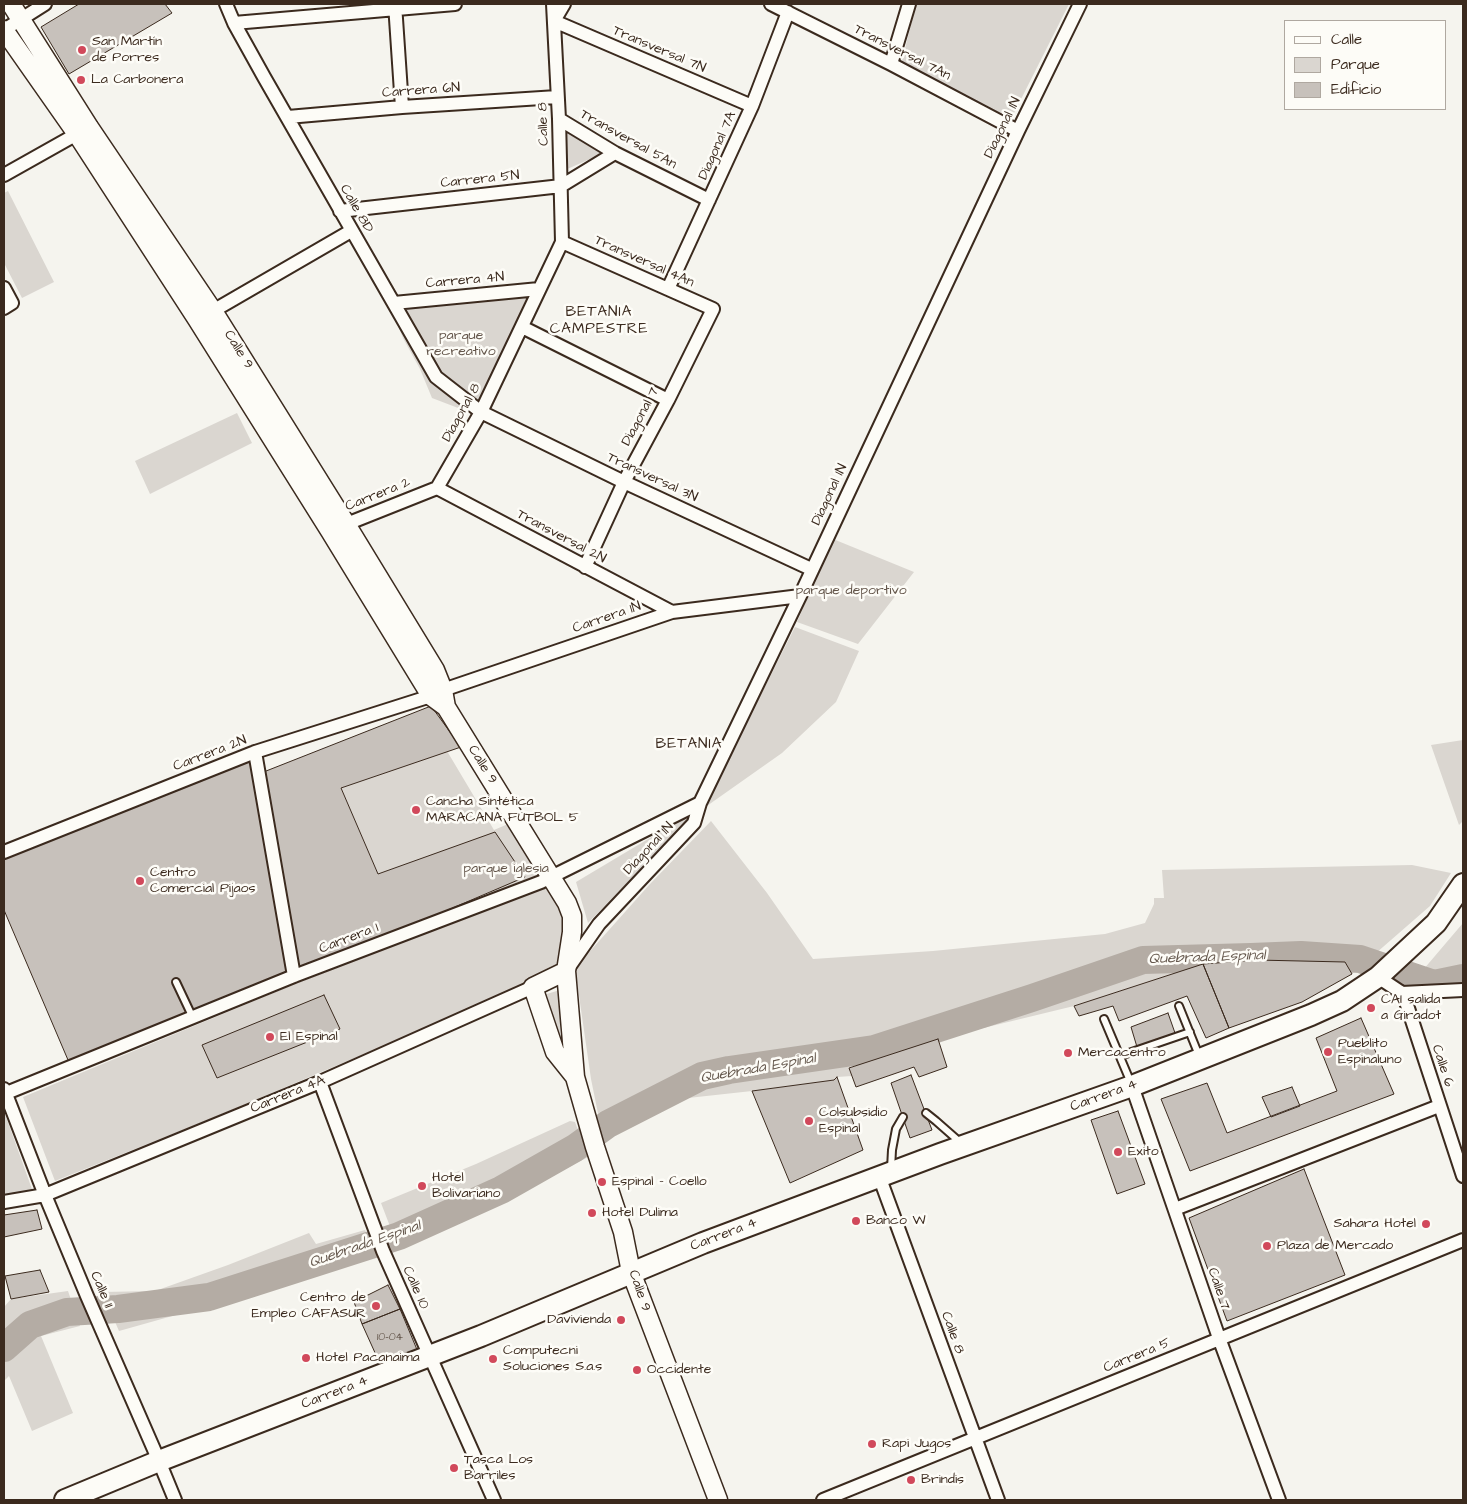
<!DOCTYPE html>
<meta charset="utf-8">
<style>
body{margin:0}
#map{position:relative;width:1467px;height:1504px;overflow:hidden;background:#f5f4ee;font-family:"Architects Daughter",sans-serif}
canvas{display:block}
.frame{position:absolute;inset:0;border:5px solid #3b2a1e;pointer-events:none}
.legend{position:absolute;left:1284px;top:20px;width:162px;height:90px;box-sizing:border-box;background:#fdfcf7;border:1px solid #afa8a0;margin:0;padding:6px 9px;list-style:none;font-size:15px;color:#3b2a1e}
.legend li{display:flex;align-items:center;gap:10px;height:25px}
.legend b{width:25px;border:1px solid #afa8a0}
</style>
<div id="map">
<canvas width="1467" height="1504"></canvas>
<div class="frame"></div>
<ul class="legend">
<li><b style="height:6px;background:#fdfcf7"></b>Calle</li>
<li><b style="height:14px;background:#dad6d0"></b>Parque</li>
<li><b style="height:14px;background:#c7c1bb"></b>Edificio</li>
</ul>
</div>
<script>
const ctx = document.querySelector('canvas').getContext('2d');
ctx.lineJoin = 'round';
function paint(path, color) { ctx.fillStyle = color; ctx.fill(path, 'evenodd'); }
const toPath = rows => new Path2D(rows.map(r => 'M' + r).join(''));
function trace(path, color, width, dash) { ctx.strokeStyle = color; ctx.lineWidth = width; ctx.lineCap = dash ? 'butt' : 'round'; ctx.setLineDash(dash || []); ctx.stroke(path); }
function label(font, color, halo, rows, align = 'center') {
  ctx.font = font + ' "Architects Daughter",sans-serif'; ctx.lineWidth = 5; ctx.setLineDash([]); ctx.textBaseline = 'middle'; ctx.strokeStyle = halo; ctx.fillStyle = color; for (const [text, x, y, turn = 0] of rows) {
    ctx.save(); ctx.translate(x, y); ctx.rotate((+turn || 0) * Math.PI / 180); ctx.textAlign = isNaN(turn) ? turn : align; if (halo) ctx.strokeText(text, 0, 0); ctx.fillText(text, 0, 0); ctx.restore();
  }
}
paint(toPath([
 [916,4,1069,4,1011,119,902,61],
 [565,129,606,152,565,170],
 [8,191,54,282,22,298,4,263,4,193],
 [539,289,479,416,432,398,420,369,403,338,392,311],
 [237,413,252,443,150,494,135,461],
 [833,539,914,572,858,644,797,622],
 [795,627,859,651,836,702,782,753,704,808],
 [1463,740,1463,821,1459,825,1431,745],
 [447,751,494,830,508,824,541,882,494,901,467,843,378,874,341,788],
 [685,817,687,821,588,923,576,882],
 [711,821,767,893,813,959,933,951,1105,934,1145,923,1154,904,1154,898,1164,898,1162,870,1412,865,1451,873,1430,906,1352,974,1345,962,1256,960,1203,964,1074,1006,938,1039,849,1067,852,1076,837,1077,834,1080,752,1091,688,1098,603,1138,591,1079,575,968,650,884],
 [550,883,566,919,562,966,447,1019,210,1119,55,1181,23,1097,290,986],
 [1463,923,1463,971,1443,975,1423,970],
 [560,990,560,1042,540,996],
 [4,1111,33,1192,4,1195],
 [570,1121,575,1122,588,1157,513,1197,476,1208,396,1242,381,1203,476,1164],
 [365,1230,374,1251,265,1285,215,1304,119,1331,102,1292,155,1291,228,1265,309,1233,316,1244],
 [68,1291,80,1326,41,1336,73,1413,32,1431,9,1376,4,1381,4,1307,11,1299]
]), '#dad6d0');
trace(toPath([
 [4,1348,30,1325,67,1312,118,1309,209,1297,399,1236,501,1190,575,1148,608,1124,702,1076,729,1070,874,1049,1032,998,1143,960,1251,957,1301,955,1360,959,1434,984,1463,978]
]), '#b4aca4', 28);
const building = toPath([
 [79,4,165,4,172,13,69,74,41,27,79,4],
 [431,706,461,747,341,788,378,874,495,832,525,877,294,976,261,773,431,706],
 [255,752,294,976,71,1067,4,910,4,852,255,752],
 [1256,960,1345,962,1352,974,1302,1002,1229,1028,1203,964,1256,960],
 [1203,964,1229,1028,1206,1038,1187,996,1119,1021,1113,1006,1079,1016,1074,1006,1203,964],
 [324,995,340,1029,217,1078,202,1045,324,995],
 [1168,1013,1175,1033,1137,1047,1131,1027,1168,1013],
 [1361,1018,1394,1094,1190,1171,1161,1099,1207,1083,1227,1133,1337,1091,1316,1038,1361,1018],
 [938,1039,947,1067,919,1077,914,1067,856,1087,849,1068,938,1039],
 [911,1075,932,1130,910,1138,891,1083,911,1075],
 [837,1077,863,1150,790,1183,752,1091,834,1080,837,1077],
 [1292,1087,1300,1106,1271,1117,1262,1097,1292,1087],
 [1118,1111,1145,1184,1117,1194,1091,1120,1118,1111],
 [1304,1169,1345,1275,1227,1321,1189,1218,1304,1169],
 [37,1210,42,1229,4,1237,4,1215,37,1210],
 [40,1270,49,1292,11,1299,5,1276,40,1270],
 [388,1285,400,1309,362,1324,354,1302,388,1285],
 [400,1309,418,1352,381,1366,362,1324,400,1309]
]);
paint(building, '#c7c1bb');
trace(building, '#3b2a1e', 1);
const lane = toPath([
 [176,982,193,1018],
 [1179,1006,1200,1058],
 [1104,1019,1131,1083],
 [1120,1056,1190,1032],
 [926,1113,936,1121,961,1143],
 [891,1169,892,1150,896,1129,903,1117]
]);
const street = toPath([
 [226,4,234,23,264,77,436,377,481,412,624,482,811,569],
 [395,4,402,107],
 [564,4,554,21,752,106],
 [771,4,891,64,1018,131],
 [234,23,455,4],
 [4,30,45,4],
 [891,64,909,4],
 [288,117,402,107,557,97],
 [559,119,615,153,709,200],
 [4,175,84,130],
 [340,211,561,186,615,153],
 [562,242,713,309,668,400,624,482,585,567],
 [4,288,12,303,4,308],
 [668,289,752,106,788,12],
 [394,303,539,289],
 [206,315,351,231],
 [522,327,668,400],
 [437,488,481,412,562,242,559,119,553,4],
 [437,488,672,612],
 [339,527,437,488],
 [255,752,294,976],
 [4,852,255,752,431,696,443,690,672,612,800,596],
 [569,967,599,924,694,823,700,803,800,596,1018,131,1080,4],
 [1378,977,1402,993,1406,1002,1463,1176],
 [1402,993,1463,990],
 [320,1082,383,1251,494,1500],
 [1132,1086,1219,1338,1279,1500],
 [4,1089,45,1195,87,1296,159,1461,175,1500],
 [4,1094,294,976,541,882,700,803],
 [879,1176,998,1500],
 [4,1202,45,1195,320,1082,533,987],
 [1175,1209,1439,1106],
 [823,1500,1463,1240]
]);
const secondary = toPath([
 [11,4,89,127,213,311,346,524,435,670,443,690,446,707],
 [4,30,77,134,197,319,330,531,431,696,446,707,567,903,572,916,572,932,566,971,575,1077,595,1147,623,1232,631,1272,718,1500],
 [566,971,533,987,555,1052,575,1077]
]);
const primary = toPath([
 [65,1500,159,1461,481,1336,703,1243,940,1154,1132,1086,1311,1015,1342,1001,1378,977,1436,923,1463,884]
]);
trace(lane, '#3b2a1e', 10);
trace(street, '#3b2a1e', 16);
trace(secondary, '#3b2a1e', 21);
trace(primary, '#3b2a1e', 24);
trace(lane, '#fdfcf7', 6);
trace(street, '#fdfcf7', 12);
trace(secondary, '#fdfcf7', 18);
trace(primary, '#fdfcf7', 20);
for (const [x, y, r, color] of [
 [82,50,5,"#d1495b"],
 [81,80,5,"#d1495b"],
 [416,810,5,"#d1495b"],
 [140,881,5,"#d1495b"],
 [1371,1008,5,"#d1495b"],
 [270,1037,5,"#d1495b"],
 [1328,1052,5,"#d1495b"],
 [1068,1053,5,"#d1495b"],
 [809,1121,5,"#d1495b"],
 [1118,1152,5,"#d1495b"],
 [602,1182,5,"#d1495b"],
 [422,1186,5,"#d1495b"],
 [592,1213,5,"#d1495b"],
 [856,1221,5,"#d1495b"],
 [1426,1224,5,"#d1495b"],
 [1267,1246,5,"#d1495b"],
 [376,1306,5,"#d1495b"],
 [621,1320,5,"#d1495b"],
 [306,1358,5,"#d1495b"],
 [493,1359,5,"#d1495b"],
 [637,1370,5,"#d1495b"],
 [872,1444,5,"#d1495b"],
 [454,1468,5,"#d1495b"],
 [911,1480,5,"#d1495b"]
]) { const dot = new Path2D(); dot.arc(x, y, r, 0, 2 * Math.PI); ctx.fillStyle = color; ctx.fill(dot); trace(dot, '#fdfcf7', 2); }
label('11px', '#5e5045', null, [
 ["10-04",390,1338]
]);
label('14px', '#3b2a1e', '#fdfcf7', [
 ["San Martín",92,42],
 ["de Porres",92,58],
 ["La Carbonera",91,80],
 ["Cancha Sintética",426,802],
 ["MARACANA FÚTBOL 5",426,818],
 ["Centro",150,873],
 ["Comercial Pijaos",150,889],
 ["CAI salida",1381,1000],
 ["a Giradot",1381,1016],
 ["El Espinal",280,1037],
 ["Pueblito",1338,1044],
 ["Espinaluno",1338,1060],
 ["Mercacentro",1078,1053],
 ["Colsubsidio",819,1113],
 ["Espinal",819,1129],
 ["Exito",1128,1152],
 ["Hotel",432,1178],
 ["Bolivariano",432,1194],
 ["Espinal - Coello",612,1182],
 ["Hotel Dulima",602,1213],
 ["Banco W",866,1221],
 ["Sahara Hotel",1416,1224,"right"],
 ["Plaza de Mercado",1277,1246],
 ["Centro de",366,1298,"right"],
 ["Empleo CAFASUR",366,1314,"right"],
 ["Davivienda",611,1320,"right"],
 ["Computecni",503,1351],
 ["Soluciones S.a.s",503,1367],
 ["Hotel Pacanaima",316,1358],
 ["Occidente",647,1370],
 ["Rapi Jugos",882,1444],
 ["Tasca Los",464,1460],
 ["Barriles",464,1476],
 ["Brindis",921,1480]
], 'left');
label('14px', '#3b2a1e', '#fdfcf7', [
 ["Transversal 7N",659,50,23],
 ["Transversal 7An",902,53,27],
 ["Carrera 6N",421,91,-4],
 ["Calle 8",544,124,-92],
 ["Diagonal 1N",1003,128,-64],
 ["Transversal 5An",628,140,29],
 ["Diagonal 7A",718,146,-66],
 ["Carrera 5N",480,180,-6],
 ["Calle 8D",356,209,60],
 ["Transversal 4An",644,262,24],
 ["Carrera 4N",465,281,-5],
 ["Calle 9",238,350,58],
 ["Diagonal 8",462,413,-61],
 ["Diagonal 7",641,417,-62],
 ["Transversal 3N",652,478,25],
 ["Carrera 2",378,495,-22],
 ["Diagonal 1N",830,495,-65],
 ["Transversal 2N",561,537,28],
 ["Carrera 1N",607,618,-19],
 ["Carrera 2N",210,754,-21],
 ["Calle 9",482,765,58],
 ["Diagonal 1N",649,849,-47],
 ["Carrera 1",349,939,-21],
 ["Calle 6",1442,1066,72],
 ["Carrera 4A",288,1095,-22],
 ["Carrera 4",1104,1096,-20],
 ["Carrera 4",724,1235,-21],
 ["Calle 10",415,1288,66],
 ["Calle 7",1218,1289,71],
 ["Calle 11",101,1290,67],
 ["Calle 9",639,1291,71],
 ["Calle 8",952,1333,70],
 ["Carrera 5",1137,1356,-22],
 ["Carrera 4",335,1393,-21]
]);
label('14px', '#63554a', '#fdfcf7', [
 ["parque",461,336],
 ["recreativo",461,352],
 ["parque deportivo",851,591],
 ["parque iglesia",506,869]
]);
ctx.letterSpacing = '1px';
label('15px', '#3b2a1e', '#fdfcf7', [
 ["BETANIA",599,313],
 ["CAMPESTRE",599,330],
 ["BETANIA",689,745]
]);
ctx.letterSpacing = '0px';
label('italic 15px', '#65584d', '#fdfcf7', [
 ["Quebrada Espinal",1207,958,-2],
 ["Quebrada Espinal",758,1069,-10],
 ["Quebrada Espinal",365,1245,-19]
]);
</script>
